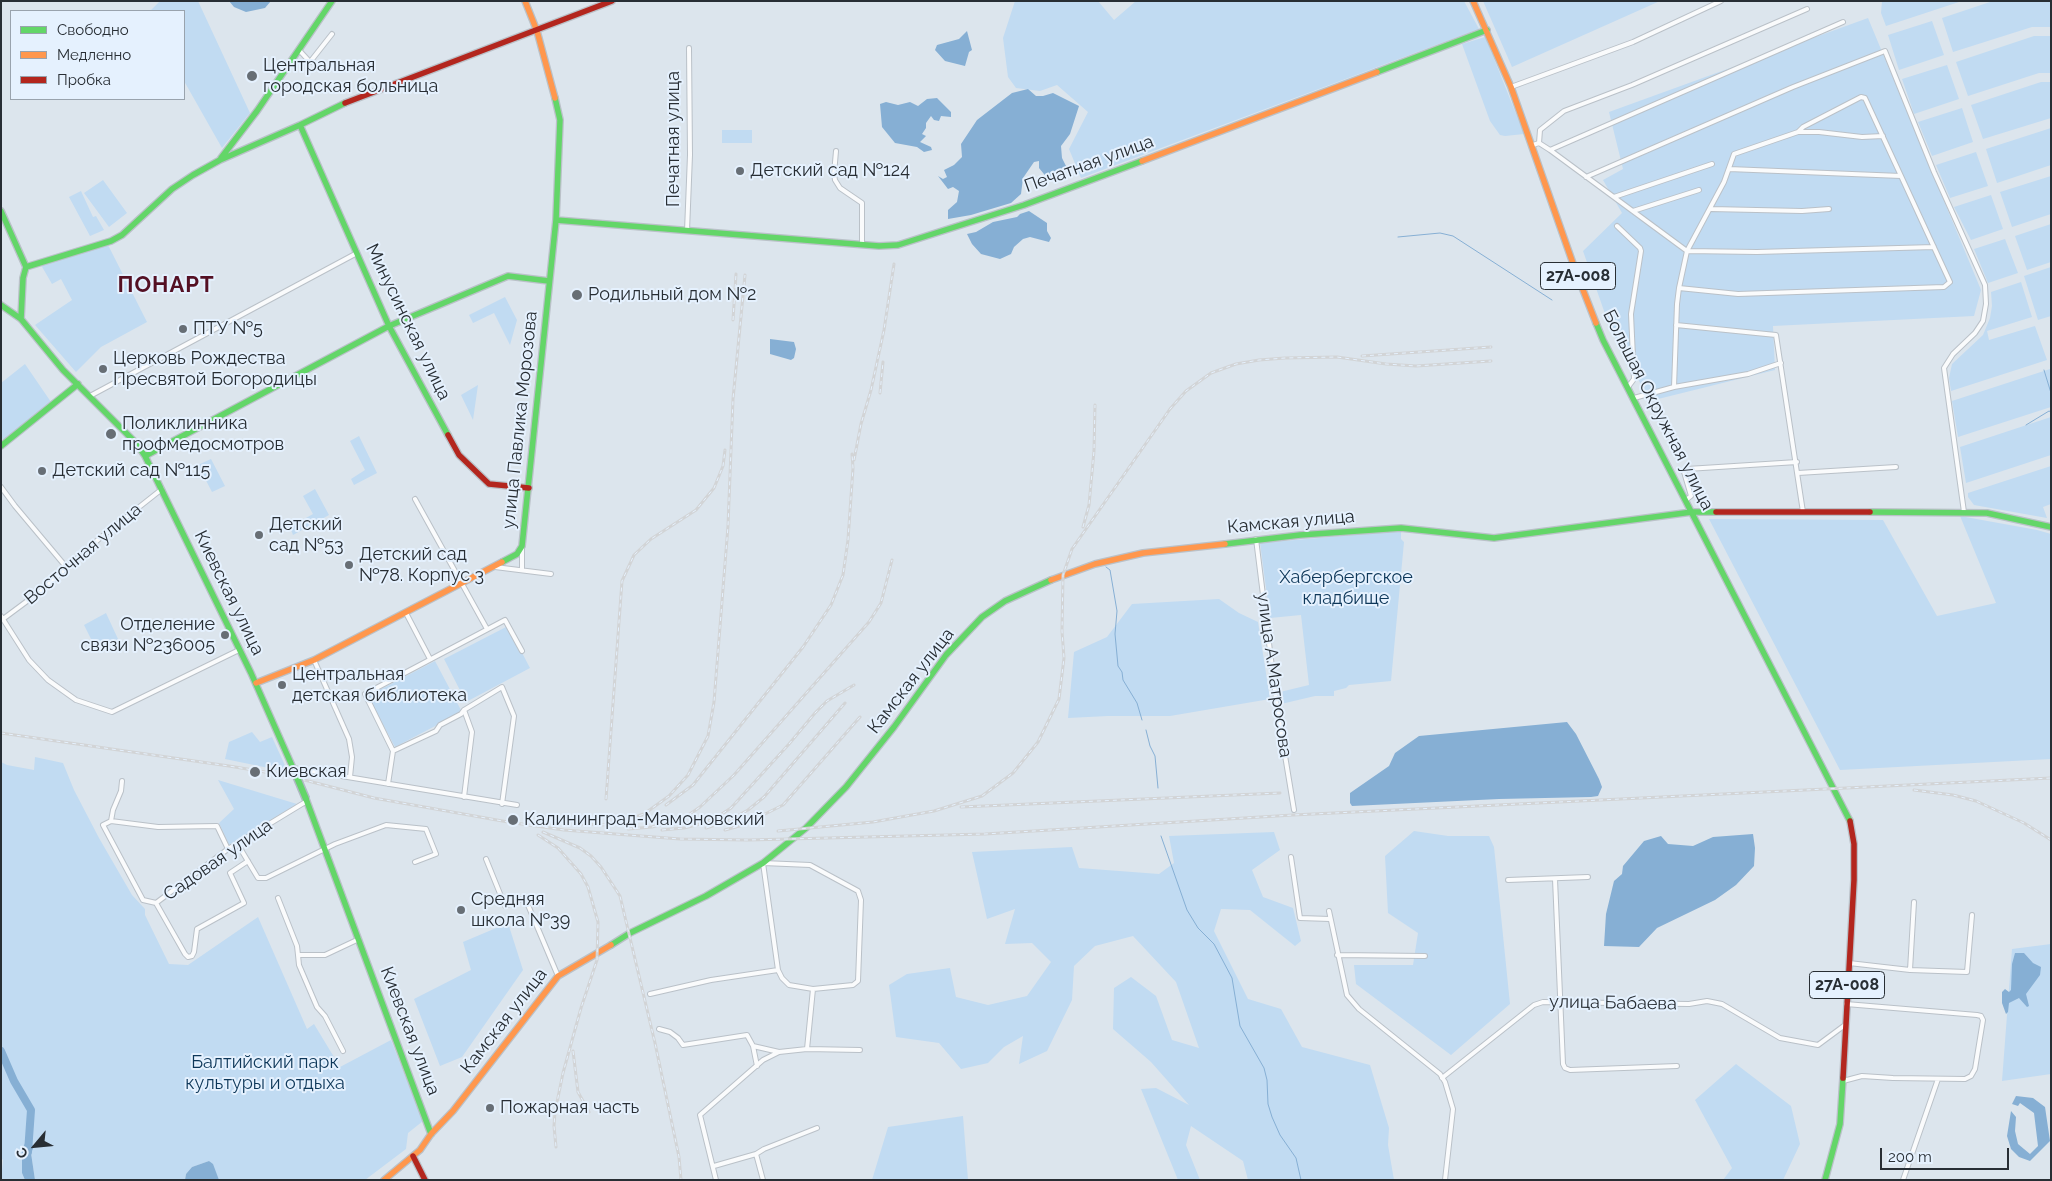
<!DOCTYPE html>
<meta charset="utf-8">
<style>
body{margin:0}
#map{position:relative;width:2052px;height:1181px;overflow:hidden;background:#dce5ed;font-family:Raleway,sans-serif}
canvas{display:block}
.frame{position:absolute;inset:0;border:2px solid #282e34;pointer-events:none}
.legend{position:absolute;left:10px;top:10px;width:175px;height:90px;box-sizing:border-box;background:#e5f1fe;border:1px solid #99a3ad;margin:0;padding:6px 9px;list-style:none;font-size:15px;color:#282e34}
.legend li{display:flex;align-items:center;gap:10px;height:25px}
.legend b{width:25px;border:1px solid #99a3ad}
.north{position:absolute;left:10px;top:1121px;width:50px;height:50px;-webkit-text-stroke:4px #e5f1fe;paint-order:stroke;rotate:242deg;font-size:14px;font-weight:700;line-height:20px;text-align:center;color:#282e34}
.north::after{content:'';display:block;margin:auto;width:18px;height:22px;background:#282e34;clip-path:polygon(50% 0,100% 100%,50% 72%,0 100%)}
.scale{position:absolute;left:1880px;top:1148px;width:129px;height:22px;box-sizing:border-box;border:2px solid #282e34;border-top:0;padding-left:6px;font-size:15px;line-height:18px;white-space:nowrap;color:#282e34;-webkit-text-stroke:4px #e5f1fe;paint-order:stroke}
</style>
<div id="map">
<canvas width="2052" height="1181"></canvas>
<div class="frame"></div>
<ul class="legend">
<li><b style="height:6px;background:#63d668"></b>Свободно</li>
<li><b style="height:6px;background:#ff974d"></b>Медленно</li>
<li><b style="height:6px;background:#b3261e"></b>Пробка</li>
</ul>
<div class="north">С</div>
<div class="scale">200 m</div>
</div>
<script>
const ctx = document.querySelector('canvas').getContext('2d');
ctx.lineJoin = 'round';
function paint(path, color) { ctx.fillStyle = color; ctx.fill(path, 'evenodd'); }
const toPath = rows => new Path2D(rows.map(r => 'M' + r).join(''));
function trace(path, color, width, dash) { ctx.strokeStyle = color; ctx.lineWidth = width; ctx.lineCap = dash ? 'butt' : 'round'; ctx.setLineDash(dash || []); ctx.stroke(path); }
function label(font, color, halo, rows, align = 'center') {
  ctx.font = font + ' Raleway,sans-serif'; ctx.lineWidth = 4; ctx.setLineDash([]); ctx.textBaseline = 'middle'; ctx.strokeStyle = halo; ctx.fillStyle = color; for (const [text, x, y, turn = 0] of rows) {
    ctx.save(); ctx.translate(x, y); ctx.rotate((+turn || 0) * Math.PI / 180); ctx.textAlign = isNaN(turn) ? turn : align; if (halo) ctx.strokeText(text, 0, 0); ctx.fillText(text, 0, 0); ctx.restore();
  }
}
paint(toPath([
 [160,1,198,1,250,113,222,148,184,81,184,11,150,11],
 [1015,1,1098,1,1114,20,1136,1,1464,1,1479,29,1081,178,1069,149,1088,112,1057,85,1040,91,1016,88,1008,77,1003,38],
 [1483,1,1660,1,1512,67],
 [1882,1,1962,1,1886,26,1881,13],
 [1993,1,2051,1,2051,27,2032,27,1953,52,1942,18],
 [1868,18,1981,290,1974,316,1773,326,1775,370,1650,401,1610,328,1583,251,1622,213,1603,180,1623,169,1609,112],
 [1932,21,1944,55,1899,70,1888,35],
 [2034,36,2051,36,2051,73,2039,73,1968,96,1956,62],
 [1485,37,1497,66,1524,134,1505,136,1500,135,1490,121,1462,44],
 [1947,65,1959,99,1914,114,1902,79],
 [2041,82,2051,82,2051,118,1983,139,1971,105],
 [1962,108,1973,142,1932,156,1918,122],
 [2051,128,2051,165,1997,183,1986,149],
 [722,130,752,130,752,143,722,143],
 [1976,152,1988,186,1950,198,1936,165],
 [2051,176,2051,214,2012,227,2000,192],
 [103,180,127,213,109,227,84,193],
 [81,191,93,217,96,216,104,230,90,236,69,197],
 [1991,195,2003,229,1971,240,1954,207],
 [2051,224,2051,262,2027,270,2015,236],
 [2005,239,2018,273,1988,283,1974,249],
 [107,243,147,322,101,347,76,372,35,325,72,300,61,279,52,284,41,265],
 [2051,267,2051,316,2038,320,2024,276],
 [2021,282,2032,317,1987,331,1989,340,2035,326,2047,360,1951,391,1949,378,1952,364,1983,335,1990,318,1992,306,1991,292],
 [505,297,517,320,510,345,494,313,473,323,469,315],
 [25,364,51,402,4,441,1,437,1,383],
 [2050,369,2051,407,1958,437,1952,401],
 [478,385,473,420,461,395],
 [2051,417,2051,455,1966,483,1960,447],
 [359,436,377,473,354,485,351,479,365,470,350,441],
 [211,459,225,486,212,492,198,465],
 [2051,466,2051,504,2043,507,2047,518,1974,505,1968,497,1968,493],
 [315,489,329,515,293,535,290,527,313,514,303,496],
 [1960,516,2037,530,2051,534,2051,759,1840,770,1709,519,1883,520,1937,616,1996,603],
 [1401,531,1401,539,1404,542,1391,681,1349,685,1346,688,1334,691,1334,696,1315,696,1281,704,1280,692,1309,685,1301,615,1270,618,1260,543],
 [1219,599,1239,613,1258,622,1270,699,1170,716,1108,716,1068,718,1074,652,1107,637,1132,604],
 [106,613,118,639,96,649,84,625],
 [508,626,530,668,466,702,444,659],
 [435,661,462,712,395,747,368,696],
 [252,732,260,742,272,737,288,772,225,759,229,742],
 [35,757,63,763,74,790,99,838,132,895,145,909,145,915,169,964,188,965,258,917,307,1029,314,1024,340,1067,391,1040,423,1121,408,1133,406,1149,365,1180,219,1180,209,1161,192,1167,186,1174,185,1180,35,1180,31,1153,22,1151,22,1173,25,1180,1,1180,3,1160,1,1158,1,762,7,765,34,770],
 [218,780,297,804,229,845,219,823,234,809],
 [1414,831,1448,836,1489,836,1494,847,1510,1004,1451,1055,1356,984,1354,965,1413,965,1418,933,1388,913,1385,856],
 [1274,832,1280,850,1252,870,1263,897,1293,908,1301,941,1295,946,1250,910,1221,909,1214,931,1248,999,1281,1009,1302,1047,1370,1065,1389,1128,1388,1145,1394,1180,1248,1180,1243,1161,1191,1126,1186,1145,1200,1180,1178,1180,1141,1089,1156,1088,1189,1105,1151,1062,1113,1029,1114,988,1131,977,1156,996,1172,1040,1199,1048,1176,982,1133,936,1095,946,1074,966,1072,1000,1047,1051,1019,1064,1023,1036,1004,1047,988,1063,961,1069,939,1043,896,1037,889,985,907,974,950,968,956,997,988,1005,1027,996,1051,962,1032,943,1005,944,1015,909,987,919,972,852,1072,847,1079,868,1159,874,1174,863,1169,836],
 [508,923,523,970,462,1057,440,1066,414,999,471,970,463,942],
 [2051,944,2051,1074,2002,1081,2012,949],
 [1736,1064,1791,1106,1800,1144,1783,1180,1723,1180,1732,1168,1695,1100],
 [963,1116,968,1180,872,1180,888,1127]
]), '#c1dbf2');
paint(toPath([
 [229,1,271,1,265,8,246,12,234,7],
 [967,31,972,50,969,52,965,66,945,61,935,50,937,45,959,39],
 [1028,89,1036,96,1043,96,1053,93,1079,106,1070,134,1061,146,1062,158,1068,170,1048,179,1039,168,1039,161,1034,162,1023,178,1021,194,1011,203,971,215,948,219,948,210,957,202,959,191,953,187,948,189,938,176,943,179,947,177,944,170,954,165,962,157,961,144,977,120,1012,93],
 [937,98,951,112,951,117,941,116,939,121,934,120,931,116,926,123,926,128,922,134,926,136,920,142,931,147,932,150,924,152,917,147,895,143,882,127,880,104,886,102,898,105,910,102,918,106,927,99],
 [1029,211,1047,223,1047,231,1051,238,1049,242,1030,237,1023,239,1014,247,1011,254,1000,259,981,254,972,244,967,234,976,232,993,222,1017,217,1020,214],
 [770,339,794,342,796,349,794,358,791,360,770,354],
 [1567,722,1576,734,1599,779,1602,787,1598,796,1591,797,1499,799,1352,806,1350,803,1350,793,1389,766,1395,753,1419,736],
 [1753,834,1755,848,1754,866,1736,885,1715,900,1657,928,1639,947,1604,946,1606,914,1614,881,1622,874,1623,866,1644,841,1661,836,1668,844,1693,846,1713,837],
 [2015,953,2024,953,2033,963,2041,967,2040,975,2026,994,2029,1006,2027,1007,2019,998,2009,1003,2008,1012,2006,1014,2002,1003,2002,992,2005,989,2009,992,2011,990,2012,964],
 [2016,1096,2033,1098,2045,1107,2050,1141,2030,1161,2019,1157,2011,1149,2007,1136,2011,1111,2016,1117,2015,1131,2018,1144,2030,1154,2038,1146,2034,1113,2020,1103,2018,1106,2012,1104],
 [26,1141,34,1146,31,1153,35,1180,25,1180,22,1173,22,1151],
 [209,1161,213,1164,219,1180,185,1180,186,1174,192,1167]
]), '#86afd4');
trace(toPath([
 [1398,237,1440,233,1453,236,1552,300],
 [2044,370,2051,393],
 [2026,425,2049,411,2051,412],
 [1106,567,1110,570,1117,611,1115,634,1118,666,1122,672,1123,680,1137,703,1142,720],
 [1146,730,1150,746,1155,756,1158,788],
 [1161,836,1187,910,1198,928,1214,944,1232,978,1240,1026,1264,1068,1267,1080,1268,1104,1272,1117,1280,1135,1296,1158,1301,1180]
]), '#86afd4', 1);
trace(toPath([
 [1,1051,14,1081,31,1110,28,1152]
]), '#86afd4', 8);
const street = toPath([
 [299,50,310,62,332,34],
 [1511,87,1633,42,1721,1],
 [1798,132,1819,132,1862,137,1883,136],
 [1539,143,1540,130,1564,111,1632,85,1807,9],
 [1533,145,1539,143,1550,150,1687,251,1757,252,1934,247],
 [1550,150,1843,22],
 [836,151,834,174,835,180,840,188,862,203,862,244],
 [1729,169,1901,176],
 [1586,177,1793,87,1885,51,1934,172,1985,285,1986,304,1983,321,1975,333,1953,354,1944,368,1964,512],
 [1614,197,1712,164],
 [1711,209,1802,211,1829,209],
 [1633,211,1699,190],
 [1617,226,1640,248,1641,251,1631,314,1634,379,1628,387],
 [687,231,690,155,689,48],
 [1679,288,1738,294,1944,287,1950,282,1865,98,1861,97,1803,127,1798,132,1734,154,1724,182,1687,251,1679,288,1677,304,1674,387,1748,374,1781,363],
 [1676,325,1776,335,1803,512],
 [90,396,357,253],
 [1634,398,1674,387],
 [1798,473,1896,467],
 [1,487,15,506,67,568],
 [415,499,487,629],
 [1686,500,1691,496,1684,472,1687,469,1797,462],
 [1256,539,1277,707,1294,810],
 [495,567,551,574],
 [522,570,522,547],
 [406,613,430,659],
 [1,616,29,660,48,680,76,700,112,712,239,650],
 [3,619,42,590,100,538,162,489],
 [314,660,349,739,352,757,350,777],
 [464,710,472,732,464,797],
 [293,768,517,805],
 [388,784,393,751],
 [502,804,514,716,502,687,464,710,461,714,440,725,436,731,393,751,365,694,505,620,522,651],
 [111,821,113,810,121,791,122,781],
 [237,843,258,878,266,878,335,844,386,825,426,829,436,854,415,862],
 [1291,857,1300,918,1330,919],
 [486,859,505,906,525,898,558,976],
 [1555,879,1563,1064,1565,1068,1570,1070,1677,1066],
 [1508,880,1588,877],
 [278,898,297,946,298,955,325,955,359,939],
 [156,903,143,900,103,825,111,821,158,827,217,826,228,849],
 [156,903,185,954,188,957,192,956,194,952,197,929,244,903,230,873,248,861],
 [156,903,228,849,307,801],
 [1329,911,1347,995,1359,1009,1440,1074,1445,1082,1453,1109,1445,1180],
 [298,955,299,965,317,1007,325,1016,343,1051],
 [1337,955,1425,956],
 [1849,963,1910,970,1967,972,1972,915],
 [1910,970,1914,902],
 [650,994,711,980,778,970],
 [659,1029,670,1032,678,1038,683,1045,747,1035,753,1046,779,1052],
 [753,1046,757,1066],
 [807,1049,813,989,789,985,782,978,778,970,763,863,810,865,858,891,861,900,858,981,853,985,813,989],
 [1442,1078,1534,1005,1543,1002,1689,1004,1707,1001,1722,1004,1780,1038,1818,1045,1845,1025],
 [1843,1081,1862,1076,1893,1078,1965,1079,1971,1076,1975,1069,1983,1020,1981,1016,1977,1015,1846,1004],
 [756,1154,763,1180],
 [714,1166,756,1154,764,1149,817,1128],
 [716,1180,700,1115,763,1060,779,1052,807,1049,860,1050],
 [1903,1180,1938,1079]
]);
const fast = toPath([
 [1377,72,1487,30],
 [300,125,389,326,448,435],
 [221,158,257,111,332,1],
 [1,211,26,267,23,278,21,319],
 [556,220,879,246,898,245,1024,205,1142,161],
 [26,267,111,241,122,235,172,189,193,175,220,160,300,125,345,103],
 [1,305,21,319,63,370,136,443,145,456,251,673,293,768],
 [1596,323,1603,340,1850,821],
 [1,446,78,384],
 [145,456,389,326,508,276,549,281],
 [1870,512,1987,513,2051,527],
 [1225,544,1300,535,1401,528,1494,538,1692,512,1716,512],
 [502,562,517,554,522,546,556,220,560,120,555,98],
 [306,799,431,1134],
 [611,945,630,933,706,896,763,863,806,828,846,787,894,727,946,655,982,617,1005,601,1051,580],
 [1825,1180,1840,1124,1843,1078]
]);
const slow = toPath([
 [525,1,537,31,555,98],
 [1473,1,1511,87,1576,272,1596,323],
 [1142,161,1377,72],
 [1051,580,1095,564,1143,553,1225,544],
 [256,683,314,660,502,562],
 [384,1180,420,1150,431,1134,453,1111,558,976,611,945]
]);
const jam = toPath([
 [345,103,612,1],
 [448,435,459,455,489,484,529,488],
 [1716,512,1870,512],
 [1843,1078,1854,880,1854,844,1850,821],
 [413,1156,425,1180]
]);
trace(street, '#bac1c8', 6);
trace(fast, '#bac1c8', 8);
trace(slow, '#bac1c8', 8);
trace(jam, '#bac1c8', 8);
trace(street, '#fafbfc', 4);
trace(fast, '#63d668', 5.5);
trace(slow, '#ff974d', 5.5);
trace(jam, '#b3261e', 5.5);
const rail = toPath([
 [733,320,736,274],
 [1362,356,1491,347],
 [880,393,883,362],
 [854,460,861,424,871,390,884,330,894,264],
 [1083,527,1089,505,1094,451,1095,405],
 [1,733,229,766,289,776,374,798,508,822,564,830,680,839,748,840,985,834,1293,815,2051,778],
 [1914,790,1953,795,1976,801,2024,823,2051,840],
 [606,799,622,581,634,555,651,539,696,510,714,488,723,466,725,450],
 [666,805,693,785,803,647,831,605,843,575,848,540,853,468,852,454],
 [961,807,1280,793],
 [624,821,644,814,669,796,688,775,708,736,714,702,728,526,733,399,745,275],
 [578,824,609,825,630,820],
 [706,828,728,821,748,810,764,797,845,703],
 [628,829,652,827,684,818,700,807,734,775,869,622,881,603,892,560],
 [662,830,684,828,700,824,714,819,731,808,789,744,815,713,827,701,854,685],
 [725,830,743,825,783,805,860,717],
 [778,831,873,822,934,811,982,796,1013,773,1038,742,1059,699,1064,658,1062,631,1063,575,1072,549,1170,409,1186,391,1211,373,1236,364,1259,360,1285,358,1337,357,1386,364,1416,366,1491,361],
 [543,832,580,848,591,856,601,867,620,896,655,1043,679,1157,681,1180],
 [538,835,558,848,581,874,588,887,598,922,597,960,581,1008,563,1073,555,1112,554,1126,556,1147],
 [573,1051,578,1092,589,1112]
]);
trace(rail, '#d2d4d6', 3);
trace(rail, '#e5f1fe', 1, [4]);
const fastBridge = toPath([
 [293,768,306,799]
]);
trace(fastBridge, '#afb9c2', 9, []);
trace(fastBridge, '#63d668', 6);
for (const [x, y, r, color] of [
 [252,76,6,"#676e75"],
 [740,171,5,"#676e75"],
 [577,295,6,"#676e75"],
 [183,329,5,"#676e75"],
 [103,369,5,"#676e75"],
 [111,434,6,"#676e75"],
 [42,471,5,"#676e75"],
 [259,535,5,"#676e75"],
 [349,565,5,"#676e75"],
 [225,635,5,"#676e75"],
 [282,685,5,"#676e75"],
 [255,772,6,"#676e75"],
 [513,820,6,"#676e75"],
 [461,910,5,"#676e75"],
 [490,1108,5,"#676e75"]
]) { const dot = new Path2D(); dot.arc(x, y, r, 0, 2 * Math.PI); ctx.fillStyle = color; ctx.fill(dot); trace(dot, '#e5f1fe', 2); }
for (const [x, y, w] of [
 [1578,276,75],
 [1847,985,75]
]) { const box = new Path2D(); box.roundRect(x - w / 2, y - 13.5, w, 27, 4); ctx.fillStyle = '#e5f1fe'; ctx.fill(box); trace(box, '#282e34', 1); }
label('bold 16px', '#282e34', null, [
 ["27А-008",1578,276],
 ["27А-008",1847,985]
]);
label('18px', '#282e34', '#e5f1fe', [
 ["Центральная",263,66],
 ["городская больница",263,87],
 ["Детский сад №124",750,171],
 ["Родильный дом №2",588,295],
 ["ПТУ №5",193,329],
 ["Церковь Рождества",113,359],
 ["Пресвятой Богородицы",113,380],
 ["Поликлинника",122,424],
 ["профмедосмотров",122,445],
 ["Детский сад №115",52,471],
 ["Детский",269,525],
 ["сад №53",269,546],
 ["Детский сад",359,555],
 ["№78. Корпус 3",359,576],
 ["Отделение",215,625,"right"],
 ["связи №236005",215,646,"right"],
 ["Центральная",292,675],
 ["детская библиотека",292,696],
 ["Киевская",266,772],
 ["Калининград-Мамоновский",524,820],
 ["Средняя",471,900],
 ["школа №39",471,921],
 ["Пожарная часть",500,1108]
], 'left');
label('18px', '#282e34', '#e5f1fe', [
 ["Печатная улица",674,139,-90],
 ["Печатная улица",1089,164,-20],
 ["Минусинская улица",408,322,64],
 ["Большая Окружная улица",1658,410,63],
 ["улица Павлика Морозова",520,420,-84],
 ["Камская улица",1291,522,-5],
 ["Восточная улица",83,554,-40],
 ["Киевская улица",229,593,64],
 ["улица А.Матросова",1274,675,82],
 ["Камская улица",911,681,-52],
 ["Садовая улица",218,860,-35],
 ["улица Бабаева",1613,1003,1],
 ["Камская улица",504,1021,-52],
 ["Киевская улица",410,1031,69]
]);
label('18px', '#0d3759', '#e5f1fe', [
 ["Хабербергское",1346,578],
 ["кладбище",1346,599],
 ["Балтийский парк",265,1063],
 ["культуры и отдыха",265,1084]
]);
ctx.letterSpacing = '1px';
label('bold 22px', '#541023', '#e5f1fe', [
 ["ПОНАРТ",166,285]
]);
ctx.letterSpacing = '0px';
</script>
